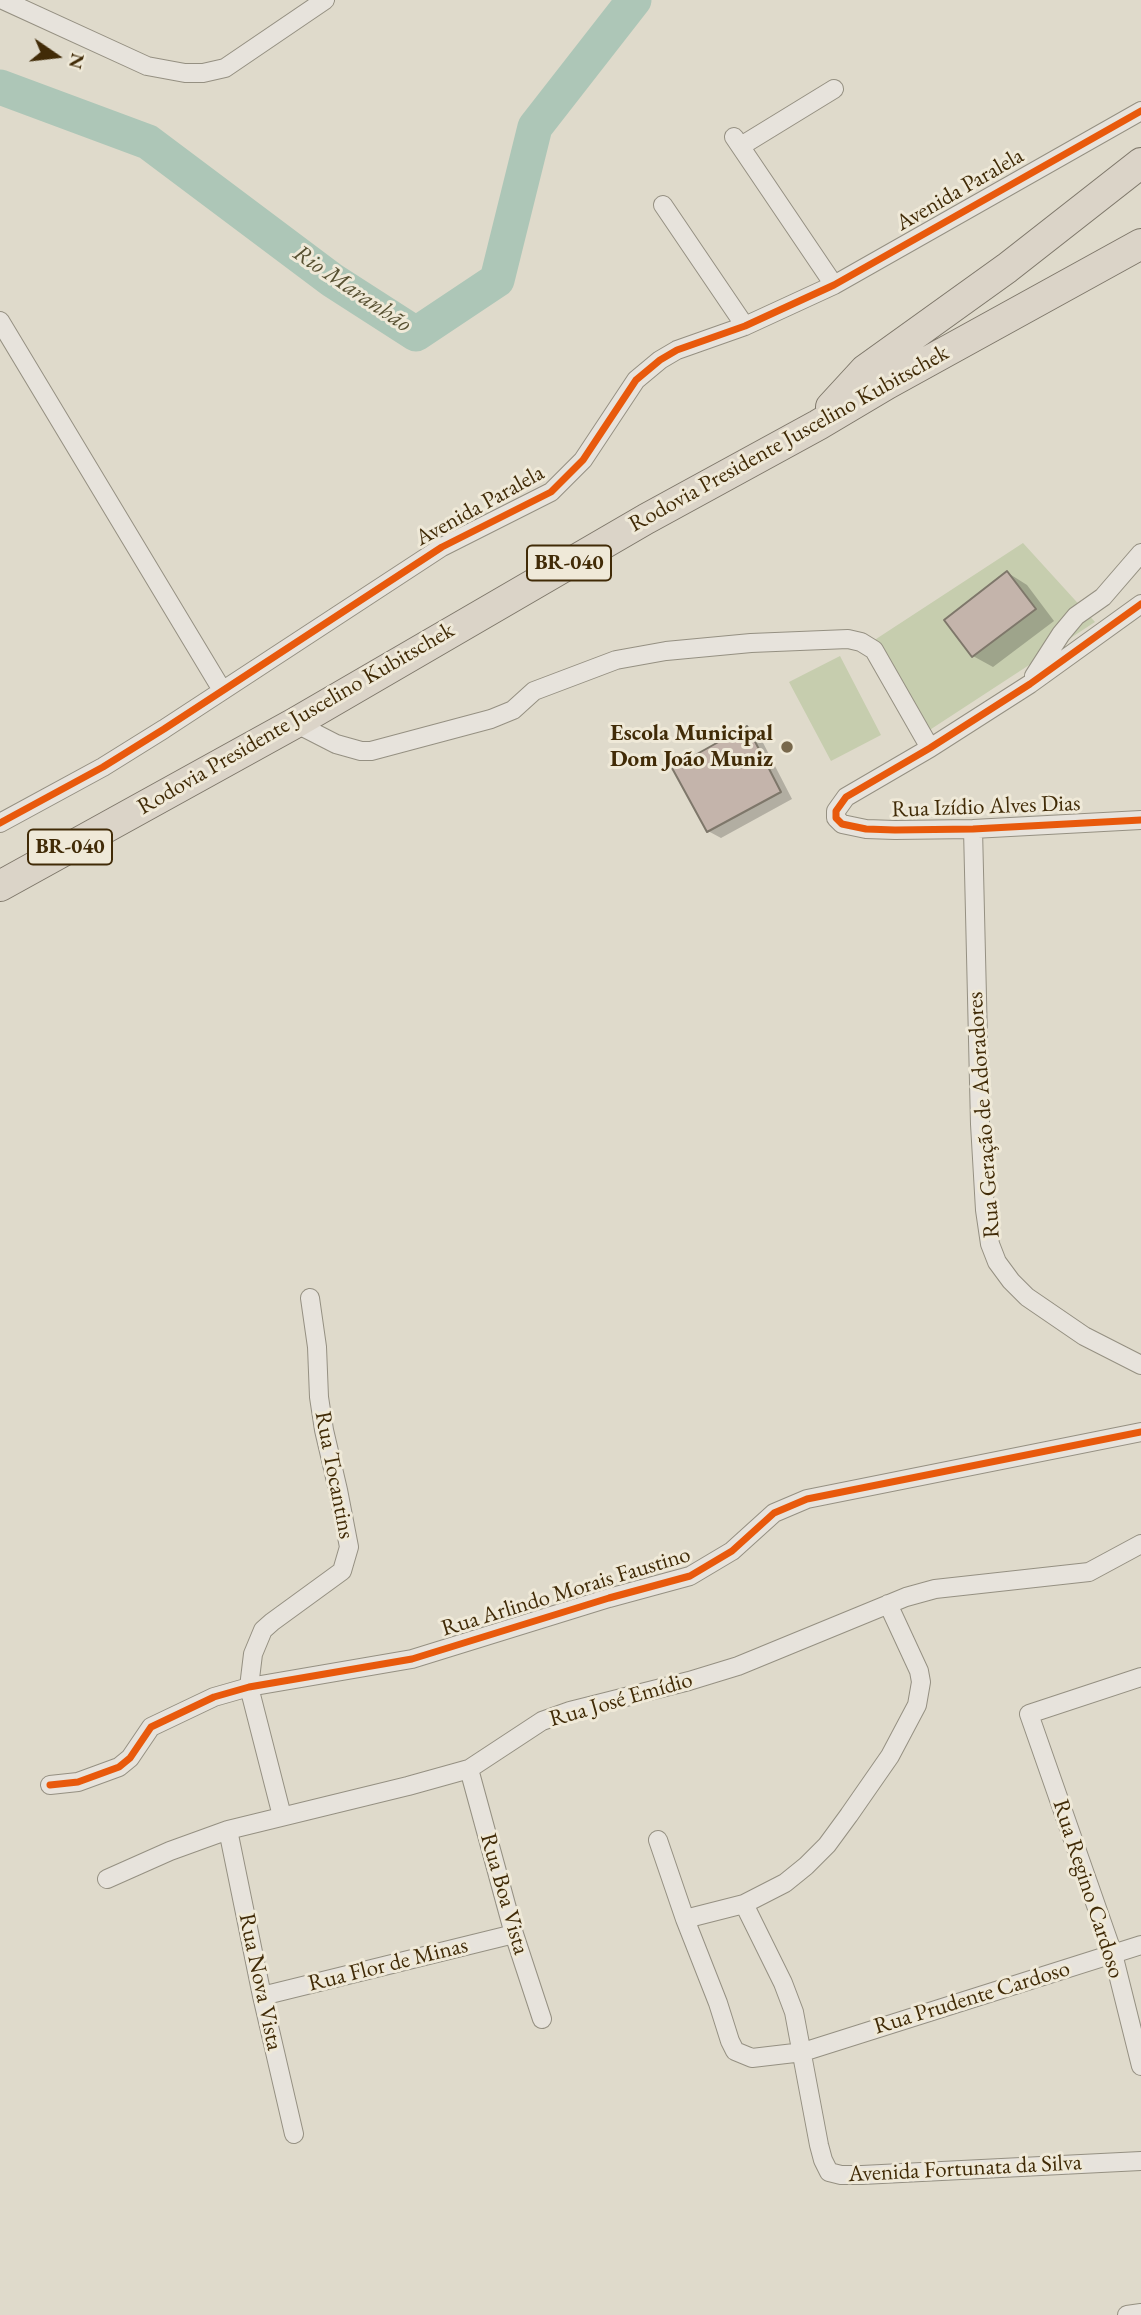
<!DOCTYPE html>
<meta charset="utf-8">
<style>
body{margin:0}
#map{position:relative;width:1141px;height:2315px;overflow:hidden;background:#dfdacb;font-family:"EB Garamond",serif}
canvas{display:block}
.north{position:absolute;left:21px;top:21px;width:70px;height:70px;-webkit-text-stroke:5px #efe9d8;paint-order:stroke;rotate:104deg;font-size:19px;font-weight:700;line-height:28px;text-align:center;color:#412b07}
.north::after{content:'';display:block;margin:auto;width:24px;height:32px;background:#412b07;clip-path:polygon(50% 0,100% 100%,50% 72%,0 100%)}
</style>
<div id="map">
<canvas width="1141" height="2315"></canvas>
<div class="north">N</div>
</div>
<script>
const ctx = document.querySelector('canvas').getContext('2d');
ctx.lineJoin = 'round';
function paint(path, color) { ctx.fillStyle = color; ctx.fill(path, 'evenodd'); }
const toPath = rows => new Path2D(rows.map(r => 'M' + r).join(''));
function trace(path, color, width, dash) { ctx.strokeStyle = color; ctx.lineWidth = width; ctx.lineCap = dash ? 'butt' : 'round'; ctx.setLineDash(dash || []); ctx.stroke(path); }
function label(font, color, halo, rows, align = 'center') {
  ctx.font = font + ' "EB Garamond",serif'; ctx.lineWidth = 6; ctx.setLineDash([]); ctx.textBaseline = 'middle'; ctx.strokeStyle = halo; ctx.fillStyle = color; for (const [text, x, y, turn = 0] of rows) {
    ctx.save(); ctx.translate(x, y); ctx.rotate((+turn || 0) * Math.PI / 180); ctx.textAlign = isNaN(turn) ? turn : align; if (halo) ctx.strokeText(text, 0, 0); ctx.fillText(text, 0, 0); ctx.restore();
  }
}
paint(toPath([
 [1023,543,1095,622,925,733,873,641],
 [840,656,881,735,831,761,789,682]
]), '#c6cdae');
paint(toPath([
 [1008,573,1027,585,1054,621,993,667,973,656],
 [747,728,759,735,792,799,721,838,708,831]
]), '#0003');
trace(toPath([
 [0,87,148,142,332,280,416,334,497,280,535,127,634,0]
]), '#adc6b7', 35);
const building = toPath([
 [1007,571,1036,609,972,657,944,620,1007,571],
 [747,726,781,792,707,832,672,768,747,726]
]);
paint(building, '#c4b4ab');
trace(building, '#7e776a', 2);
const minor = toPath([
 [3,0,147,66,185,73,203,73,225,68,325,0],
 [734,137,834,285],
 [741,146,834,89],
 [663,205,745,326],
 [0,321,222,690],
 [1141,604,1030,684,930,748,846,797,836,811,836,818,842,824,866,829,895,830,973,829,1141,820],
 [1034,676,1061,634,1076,616,1103,597,1141,553],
 [295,723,336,744,361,751,371,751,491,719,513,710,534,691,616,660,666,651,751,643,848,639,861,642,874,650,930,748],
 [0,823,103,767,164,729,442,547,551,492,583,460,636,380,660,360,677,350,745,326,834,285,1141,111],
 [973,829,980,1124,985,1210,990,1244,997,1262,1011,1281,1027,1297,1084,1336,1141,1365],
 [1141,1677,1029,1714,1113,1954,1141,2066],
 [469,1769,514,1934,542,2019],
 [50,1785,78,1782,119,1767,130,1758,151,1727,214,1697,249,1687,412,1659,609,1598,690,1576,732,1551,774,1513,807,1499,1141,1432],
 [282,1816,249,1687,253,1654,263,1630,272,1622,342,1571,349,1547,338,1490,324,1430,319,1397,317,1347,310,1298],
 [228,1830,262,1996,294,2134],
 [658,1840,685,1919,744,1904,785,1883,806,1866,827,1845,849,1815,890,1756,917,1705,921,1682,919,1671,888,1604],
 [107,1879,170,1851,228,1830,408,1786,469,1769,542,1721,570,1711,689,1681,738,1666,906,1597,935,1589,1089,1572,1141,1544],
 [744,1904,783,1983,794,2012,819,2145,823,2160,829,2172,841,2175,862,2175,1141,2161],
 [685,1919,718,2003,730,2041,735,2051,752,2058,803,2052,1141,1945],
 [262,1996,514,1934],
 [1127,2315,1141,2313]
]);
const trunk = toPath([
 [831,407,865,370,1007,268,1141,163],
 [0,886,295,723,646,519,818,425,887,384,1141,244]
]);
trace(minor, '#959082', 20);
trace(trunk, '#7e776a', 32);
trace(minor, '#e7e3dc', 18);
trace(trunk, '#dbd4c8', 30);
trace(toPath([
 [1141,604,1030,684,930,748,846,797,836,811,836,818,842,824,866,829,895,830,973,829,1141,820],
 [0,823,103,767,164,729,442,547,551,492,583,460,636,380,660,360,677,350,745,326,834,285,1141,111],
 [50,1785,78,1782,119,1767,130,1758,151,1727,214,1697,249,1687,412,1659,609,1598,690,1576,732,1551,774,1513,807,1499,1141,1432]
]), '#e8590c', 7);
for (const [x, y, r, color] of [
 [787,747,7,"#78684c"]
]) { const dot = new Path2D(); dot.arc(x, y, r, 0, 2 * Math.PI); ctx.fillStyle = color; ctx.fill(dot); trace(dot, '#efe9d8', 2.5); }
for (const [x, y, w] of [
 [569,563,84],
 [70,847,84]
]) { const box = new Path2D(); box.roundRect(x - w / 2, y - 17.5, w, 35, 5); ctx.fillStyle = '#efe9d8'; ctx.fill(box); trace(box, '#412b07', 2); }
label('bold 21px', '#412b07', null, [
 ["BR-040",569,563],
 ["BR-040",70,847]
]);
label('23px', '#412b07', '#efe9d8', [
 ["Avenida Paralela",960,190,-30],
 ["Rodovia Presidente Juscelino Kubitschek",789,439,-29],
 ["Avenida Paralela",480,506,-29],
 ["Rodovia Presidente Juscelino Kubitschek",296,719,-30],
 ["Rua Izídio Alves Dias",986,807,-2],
 ["Rua Geração de Adoradores",984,1115,-94],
 ["Rua Tocantins",334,1475,79],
 ["Rua Arlindo Morais Faustino",566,1592,-17],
 ["Rua José Emídio",621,1700,-16],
 ["Rua Regino Cardoso",1088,1889,72],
 ["Rua Boa Vista",504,1894,74],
 ["Rua Flor de Minas",388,1965,-14],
 ["Rua Nova Vista",260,1982,78],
 ["Rua Prudente Cardoso",972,1998,-17],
 ["Avenida Fortunata da Silva",965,2169,-3]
]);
label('bold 23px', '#412b07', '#efe9d8', [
 ["Escola Municipal",773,734],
 ["Dom João Muniz",773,760]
], 'right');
label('italic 24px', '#575031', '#efe9d8', [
 ["Rio Maranhão",352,289,34]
]);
</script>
